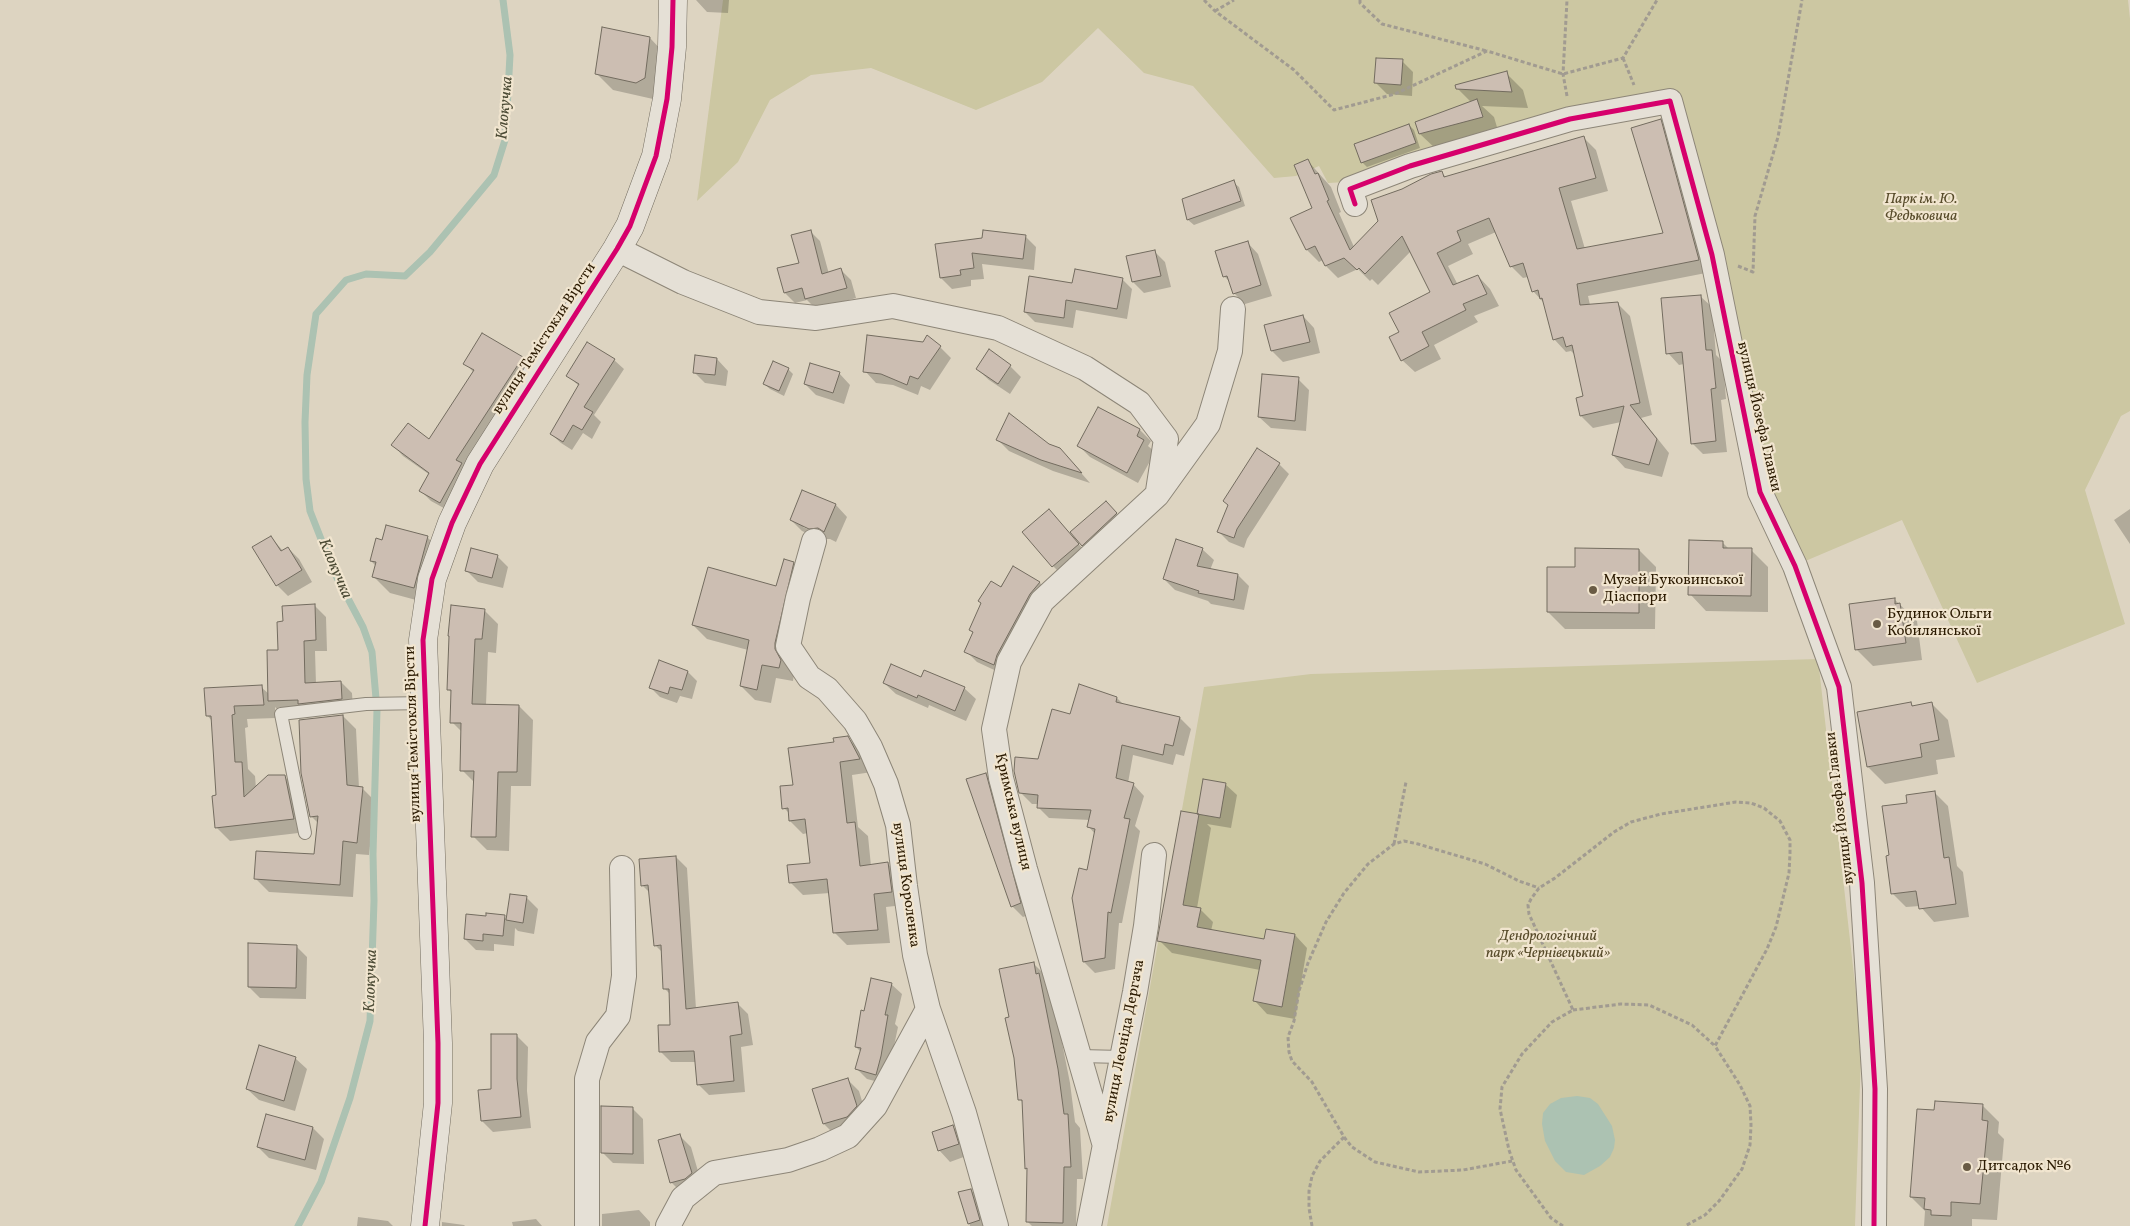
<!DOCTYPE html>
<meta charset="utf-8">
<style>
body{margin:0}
canvas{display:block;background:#ddd4c1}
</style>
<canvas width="2130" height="1226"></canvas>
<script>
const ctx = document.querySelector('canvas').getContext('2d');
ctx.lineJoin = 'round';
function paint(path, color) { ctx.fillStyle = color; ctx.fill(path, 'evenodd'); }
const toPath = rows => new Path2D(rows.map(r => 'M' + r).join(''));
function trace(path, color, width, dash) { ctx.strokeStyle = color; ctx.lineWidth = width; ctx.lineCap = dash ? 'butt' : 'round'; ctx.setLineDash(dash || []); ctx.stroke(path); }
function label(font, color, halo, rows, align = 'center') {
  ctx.font = font + ' Vollkorn,serif'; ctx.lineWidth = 4.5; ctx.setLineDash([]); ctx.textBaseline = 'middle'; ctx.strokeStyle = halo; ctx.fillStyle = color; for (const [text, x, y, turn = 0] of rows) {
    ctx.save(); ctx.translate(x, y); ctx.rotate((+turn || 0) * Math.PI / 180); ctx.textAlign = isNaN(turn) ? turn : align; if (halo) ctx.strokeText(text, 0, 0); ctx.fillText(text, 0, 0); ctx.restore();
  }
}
paint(toPath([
 [723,0,2128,0,2130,19,2130,411,2121,416,2085,490,2125,624,1977,683,1902,520,1803,562,1769,491,1674,92,1346,182,1328,183,1319,166,1296,176,1274,178,1193,86,1144,73,1098,28,1042,82,976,110,871,68,811,75,770,100,738,162,697,201],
 [1818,659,1859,1019,1861,1056,1855,1226,1107,1226,1204,687,1311,674]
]), '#ccc7a2');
paint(toPath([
 [1577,1096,1590,1098,1598,1104,1612,1126,1615,1140,1614,1148,1610,1157,1600,1166,1584,1175,1566,1172,1555,1161,1545,1141,1542,1124,1543,1113,1550,1104,1561,1098]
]), '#acc2b2');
paint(toPath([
 [696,0,729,0,728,13,707,12],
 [650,38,666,55,653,99,613,90,596,73],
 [1402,61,1413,72,1412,96,1387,94,1376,83],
 [1506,73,1523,90,1528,108,1482,106,1494,117,1499,134,1437,150,1420,134,1471,102,1457,88],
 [1660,120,1673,133,1711,272,1588,296,1590,305,1617,303,1630,316,1652,415,1641,418,1669,453,1662,477,1625,468,1613,455,1621,422,1593,428,1581,416,1584,397,1575,355,1571,351,1566,352,1554,339,1544,303,1533,291,1528,277,1523,278,1511,266,1496,232,1468,244,1473,254,1448,266,1458,285,1478,276,1490,289,1499,306,1474,316,1478,322,1434,345,1441,359,1415,372,1402,360,1401,332,1432,292,1411,251,1378,285,1372,279,1370,281,1358,269,1338,278,1326,266,1323,260,1319,262,1307,250,1313,209,1307,160,1331,187,1341,212,1339,213,1354,247,1379,221,1402,190,1441,172,1446,177,1584,138,1596,150,1608,191,1571,201,1585,249,1664,234],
 [1409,125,1414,130,1420,148,1367,167,1362,162],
 [1233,182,1239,187,1245,206,1194,225,1188,220,1183,200],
 [810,231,820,241,829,274,841,270,851,280,856,298,816,309,807,300,795,303,785,293,800,264],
 [1025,236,1036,247,1034,270,982,264,984,279,971,280,971,286,952,289,941,278,937,245],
 [1247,242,1258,254,1272,296,1245,304,1234,293,1231,283,1224,276],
 [1154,251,1165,262,1171,287,1144,293,1133,282],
 [1122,279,1132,289,1127,319,1076,310,1073,328,1035,322,1025,312],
 [1700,296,1712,307,1716,355,1723,362,1726,399,1721,400,1727,452,1703,454,1692,443,1684,364,1679,365,1668,353],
 [1303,316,1314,328,1320,353,1283,362,1272,351],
 [940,347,951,358,930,390,921,386,918,395,893,385,876,383,865,371],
 [522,358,532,368,451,512,431,501,421,491,430,475,403,456,393,445,430,441,474,373,465,363],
 [717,359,728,371,726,386,705,383,694,372],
 [614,360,624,369,594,415,601,422,592,439,583,433,572,450,561,443,551,434,579,386,567,375],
 [1010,366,1021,377,1010,394,989,380,977,369],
 [788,369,793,374,784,396,770,389,764,384],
 [839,373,850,385,844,404,816,395,805,384],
 [1298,379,1309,390,1306,431,1271,428,1259,417],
 [1099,408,1140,430,1151,441,1148,446,1155,452,1138,483,1090,457,1079,446],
 [998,440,1048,445,1060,449,1090,483,1053,471,1009,451],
 [1279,464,1289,474,1247,539,1244,548,1229,542,1219,532],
 [803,492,836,505,847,517,836,542,830,539,821,539,802,531,791,520],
 [803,525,815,530,814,532,803,527],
 [1106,503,1127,525,1094,556,1083,545],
 [2130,509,2130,544,2114,520],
 [1060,522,1089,556,1064,577,1053,566],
 [271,537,283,551,288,548,299,559,312,582,288,596,277,585],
 [427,537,444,554,431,604,390,593,373,576,376,566,371,561],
 [1722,542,1729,549,1751,550,1768,567,1768,612,1706,611,1690,594],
 [1202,549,1214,560,1210,570,1238,575,1249,586,1244,610,1211,604,1208,601,1175,590,1164,579],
 [1639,550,1656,567,1655,629,1565,629,1548,612,1576,568],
 [497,556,508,567,503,588,478,582,466,570],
 [793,563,807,577,793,681,776,678,771,703,755,700,741,686,748,650,707,639,693,625,777,587],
 [1014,567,1040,583,1051,594,1005,675,977,662,966,651,974,634,970,630],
 [1894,599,1917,621,1922,660,1873,666,1856,649],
 [315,606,326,617,327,651,315,651,316,684,341,682,352,693,353,709,280,712,275,707,276,718,247,719,248,727,245,728,248,769,255,776,256,788,285,777,298,790,307,832,230,841,216,827,218,797,212,721,207,715,261,687,269,694,280,651,284,623],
 [484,610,498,624,496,653,488,652,486,705,519,706,533,720,531,786,511,786,509,851,487,850,473,836,475,783,462,770,463,733,452,722,452,693,448,689],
 [688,672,697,681,692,699,680,696,677,703,660,697,651,688],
 [922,679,964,688,976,699,966,721,929,705,928,708,896,694,884,683],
 [1117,698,1124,705,1180,718,1191,729,1184,756,1176,754,1173,765,1133,755,1128,783,1133,784,1144,796,1135,826,1140,831,1122,923,1119,923,1115,969,1095,973,1084,962,1088,871,1095,834,1089,827,1090,820,1049,818,1038,807,1038,804,1032,804,1020,792,1039,761,1070,715],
 [1931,703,1948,720,1955,757,1936,760,1938,774,1885,784,1868,767,1911,704,1914,707],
 [343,716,356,729,359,788,362,788,375,801,369,855,356,854,353,897,269,892,256,879,315,856,319,824,311,816],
 [847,737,860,750,872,772,852,775,858,827,868,836,871,866,888,864,901,877,904,905,886,907,890,943,847,945,834,932,830,893,803,895,790,882,811,864,808,833,803,834,790,821,790,814,784,808,795,786,835,743],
 [986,774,997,785,1031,914,1023,917,1012,906],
 [1204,780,1225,784,1237,795,1231,828,1207,824,1211,828,1197,908,1200,909,1213,922,1211,931,1265,941,1295,935,1307,948,1295,1019,1267,1014,1255,1001,1260,970,1172,953,1159,940,1198,815],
 [1934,792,1948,806,1957,866,1963,872,1969,917,1934,922,1920,906,1906,907,1893,894,1908,804],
 [676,857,687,868,696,1009,737,1003,748,1014,753,1045,741,1047,745,1092,709,1095,698,1084,696,1062,671,1062,660,1051,672,1026,670,994,664,988,663,953,655,945,650,893,642,885],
 [511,895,527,898,538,909,534,934,518,931,515,928,514,946,494,944,494,951,476,950,465,939,504,916,507,920],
 [296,946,307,957,306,999,260,998,249,987],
 [1033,963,1046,976,1051,987,1070,1083,1075,1122,1080,1128,1083,1179,1077,1179,1076,1226,1032,1226,1027,1221,1029,1171,1026,1168,1023,1103,1020,1099,1010,1018],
 [891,984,902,994,895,1024,898,1027,886,1084,867,1079,857,1069,861,1052,856,1047,865,1012],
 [517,1036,528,1047,527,1091,531,1128,493,1132,482,1121,492,1090],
 [295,1058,307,1069,295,1111,259,1100,247,1089],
 [848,1080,859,1091,867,1118,835,1135,824,1124],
 [1982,1105,1999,1122,1998,1133,2004,1139,1997,1220,1972,1219,1972,1226,1924,1226,1925,1211,1911,1197,1936,1111],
 [632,1108,643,1119,644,1164,613,1163,602,1152],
 [953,1127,964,1138,969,1155,950,1162,939,1150],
 [313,1128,324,1139,316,1170,269,1158,258,1147],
 [679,1135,691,1147,702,1185,683,1194,671,1182],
 [971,1190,984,1203,990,1226,970,1226,960,1193],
 [639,1210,650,1222,650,1226,602,1226,602,1214],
 [358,1217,388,1221,393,1226,357,1226],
 [536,1219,542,1226,513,1226,512,1222],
 [442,1222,464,1225,465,1226,442,1226]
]), '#0003');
trace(toPath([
 [298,1226,321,1182,350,1098,370,1021,374,901,373,854,377,710,372,652,363,627,334,572,310,511,306,479,305,422,307,375,316,314,346,280,366,274,405,276,430,252,494,175,505,140,508,92,510,55,503,0]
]), '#acc2b2', 7);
const building = toPath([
 [602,27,650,37,645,78,636,83,595,74,602,27],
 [1376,58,1403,59,1401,85,1374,83,1376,58],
 [1507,71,1512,92,1456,89,1455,85,1507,71],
 [1477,99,1483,117,1419,134,1415,122,1477,99],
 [1661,119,1699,260,1577,284,1580,305,1618,302,1640,403,1630,405,1657,439,1649,465,1612,455,1624,406,1580,416,1576,398,1583,396,1572,345,1566,347,1563,337,1553,340,1542,298,1540,299,1538,290,1532,292,1523,263,1510,267,1489,218,1457,231,1461,241,1437,253,1453,285,1478,275,1487,294,1463,304,1466,310,1422,332,1429,346,1401,361,1389,337,1399,332,1389,313,1430,292,1402,236,1365,274,1359,268,1357,270,1344,258,1325,266,1315,246,1306,250,1290,218,1312,208,1294,165,1308,159,1315,174,1318,173,1329,200,1327,201,1350,250,1378,221,1371,200,1402,189,1431,174,1442,171,1444,177,1584,136,1596,178,1559,188,1577,249,1663,233,1631,128,1661,119],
 [1409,124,1416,143,1361,163,1354,144,1409,124],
 [1234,180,1241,201,1187,220,1182,199,1234,180],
 [811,230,822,274,841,268,847,288,805,299,802,288,784,293,777,268,799,263,791,235,811,230],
 [983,230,1026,235,1023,259,972,253,974,268,960,270,961,275,940,278,935,244,982,238,983,230],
 [1248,241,1261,285,1233,294,1227,276,1223,277,1215,251,1248,241],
 [1155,250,1161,276,1132,282,1126,256,1155,250],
 [1075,269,1123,278,1117,309,1066,300,1064,318,1024,312,1029,276,1072,283,1075,269],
 [1701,295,1706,350,1712,350,1716,388,1711,389,1716,441,1691,444,1682,352,1666,354,1661,298,1701,295],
 [1303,315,1310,342,1271,351,1264,325,1303,315],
 [482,333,523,357,456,460,462,463,440,503,419,491,429,473,391,445,408,423,429,439,474,370,463,364,482,333],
 [867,335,923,342,927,335,941,346,918,379,910,376,907,385,881,374,863,372,867,335],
 [587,342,615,359,584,407,593,412,582,430,573,425,563,442,550,434,579,384,566,376,587,342],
 [989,349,1011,365,998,384,976,369,989,349],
 [695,355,717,358,715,375,693,373,695,355],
 [773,361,789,368,779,391,763,384,773,361],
 [810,363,840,372,833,393,804,384,810,363],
 [1262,374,1299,377,1295,421,1258,417,1262,374],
 [1098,407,1140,429,1137,436,1144,440,1127,473,1077,446,1098,407],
 [1009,413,1049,444,1060,448,1082,473,1041,460,996,440,1009,413],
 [1257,448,1280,463,1237,529,1234,538,1217,532,1228,505,1223,501,1257,448],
 [802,490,836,504,824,532,818,528,809,529,790,520,802,490],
 [1106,501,1117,513,1082,546,1070,532,1106,501],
 [1049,509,1079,544,1052,567,1022,532,1049,509],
 [386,525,428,536,414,588,372,577,376,562,370,561,376,538,382,540,386,525],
 [271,536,281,551,288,547,302,570,276,586,252,547,271,536],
 [1176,539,1203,548,1197,566,1238,574,1234,600,1198,593,1199,591,1163,579,1176,539],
 [1689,540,1723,541,1723,548,1752,548,1751,596,1688,595,1689,540],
 [471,548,498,555,492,578,465,571,471,548],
 [1575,548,1639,549,1639,613,1547,612,1547,567,1575,567,1575,548],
 [784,559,794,562,775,643,775,649,781,660,779,668,762,665,757,690,740,686,749,640,692,625,708,567,776,586,784,559],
 [1013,566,1040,582,1030,594,997,655,994,665,964,652,973,632,969,630,981,603,978,601,991,581,1001,587,1013,566],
 [1895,598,1895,604,1900,603,1906,643,1855,650,1849,604,1895,598],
 [315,604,316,640,304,641,305,683,341,681,342,699,298,704,298,700,268,701,267,650,278,650,277,622,283,621,282,606,315,604],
 [451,605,485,609,482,639,475,639,472,704,519,705,517,772,498,772,496,837,471,837,474,771,460,771,461,723,450,723,451,690,447,690,449,636,448,636,451,605],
 [659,660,688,671,682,690,670,687,668,694,649,688,659,660],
 [891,664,921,677,924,670,965,687,955,711,918,695,917,698,883,683,891,664],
 [1079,684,1117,697,1116,702,1180,717,1173,746,1165,744,1163,755,1122,745,1116,778,1134,783,1124,818,1130,819,1111,913,1108,912,1105,958,1083,962,1072,898,1079,868,1087,870,1095,829,1087,827,1091,810,1037,808,1038,795,1019,793,1014,771,1015,757,1038,759,1052,709,1070,714,1079,684],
 [262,685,264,705,234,706,235,714,232,715,235,762,242,762,244,797,268,775,285,775,294,819,215,828,212,796,216,795,211,716,206,716,204,688,262,685],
 [1911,702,1912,706,1932,702,1939,740,1920,744,1922,757,1867,767,1857,712,1911,702],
 [343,715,347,785,363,787,357,843,343,841,340,885,254,879,256,851,314,854,318,816,310,817,301,773,299,720,343,715],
 [848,736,860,759,840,762,847,823,855,822,860,866,888,862,892,892,874,894,878,930,833,933,827,879,789,883,787,865,810,863,805,819,789,821,788,808,782,809,780,786,793,785,788,748,834,742,833,738,848,736],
 [986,773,1021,903,1011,907,966,779,986,773],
 [1203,779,1226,783,1220,818,1197,814,1203,779],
 [1935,791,1944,858,1949,857,1956,904,1919,909,1916,891,1891,894,1886,856,1889,855,1882,806,1907,803,1906,795,1935,791],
 [1181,811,1199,814,1183,905,1201,908,1197,927,1264,939,1266,929,1295,934,1282,1007,1253,1001,1261,960,1157,941,1181,811],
 [676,856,686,1009,738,1002,742,1034,730,1036,734,1081,697,1085,694,1051,659,1052,658,1025,670,1025,669,989,663,989,661,945,654,946,648,885,641,886,639,859,676,856],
 [510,894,527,896,523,923,506,920,510,894],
 [486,913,505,915,503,936,483,934,483,941,464,939,466,914,486,916,486,913],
 [248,943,297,945,296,988,248,987,248,943],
 [1034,962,1036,974,1039,973,1058,1069,1064,1114,1068,1114,1071,1167,1064,1167,1063,1223,1026,1222,1027,1168,1025,1169,1022,1100,1018,1100,1014,1058,1005,1018,1009,1017,999,969,1034,962],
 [871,978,892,983,885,1015,888,1015,881,1056,876,1075,855,1069,861,1048,855,1047,861,1010,864,1011,871,978],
 [491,1034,517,1034,517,1079,521,1117,481,1121,478,1090,491,1089,491,1034],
 [259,1045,296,1057,284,1101,246,1089,259,1045],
 [848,1078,857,1106,847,1117,823,1124,812,1089,848,1078],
 [1935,1101,1983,1104,1982,1120,1988,1121,1980,1204,1951,1202,1951,1216,1931,1215,1931,1210,1924,1209,1925,1198,1910,1197,1917,1109,1934,1110,1935,1101],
 [601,1106,633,1107,633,1154,601,1153,601,1106],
 [266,1114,313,1127,305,1160,257,1147,266,1114],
 [953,1125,959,1144,938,1151,932,1132,953,1125],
 [680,1134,692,1173,685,1179,670,1183,658,1140,680,1134],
 [971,1189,980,1220,968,1224,958,1192,971,1189]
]);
paint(building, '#ccbeb2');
trace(building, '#736c5f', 1);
const lane = toPath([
 [305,833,281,714,366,704,425,703],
 [1080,1056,1122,1057]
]);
const street = toPath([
 [1355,204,1350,189,1410,166,1570,119,1670,101,1712,255,1760,492,1795,566,1839,687,1862,883,1875,1089,1874,1226],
 [617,249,683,282,759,312,816,318,893,306,998,328,1085,368,1139,403,1166,439,1158,491],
 [814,541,798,598,788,646,809,677,827,689,855,721,870,747,886,784,898,825,905,886,915,955,928,1009,964,1113,996,1226],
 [1105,1146,1025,869,1001,778,994,729,1009,662,1042,601,1157,495,1208,424,1230,351,1233,309],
 [587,1226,587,1079,598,1042,618,1016,624,976,622,868],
 [668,1226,683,1198,714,1173,788,1160,820,1149,848,1136,875,1106,928,1009],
 [1089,1226,1135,992,1146,926,1154,855]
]);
const secondary = toPath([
 [425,1226,438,1103,438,1043,423,640,432,579,452,523,480,464,617,249,630,226,656,156,667,99,672,47,673,0]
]);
trace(lane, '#8d8678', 14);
trace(street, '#8d8678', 26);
trace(secondary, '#736c5f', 29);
trace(toPath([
 [1204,0,1215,11,1294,70,1334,110,1395,94,1487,51,1563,74,1623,58,1657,0],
 [1360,0,1360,3,1382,24,1487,51],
 [1215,11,1234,0],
 [1623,58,1634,85],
 [1567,96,1563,74,1567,0],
 [1738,266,1753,272,1755,216,1778,137,1802,0],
 [1394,844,1406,782],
 [1573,1010,1621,1004,1649,1005,1692,1025,1715,1046],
 [1344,1137,1352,1147,1375,1162,1419,1172,1463,1170,1512,1161],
 [1312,1226,1309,1208,1309,1191,1312,1176,1320,1161,1344,1137,1312,1082,1292,1061,1289,1052,1288,1037,1294,1021,1299,991,1308,963,1326,922,1344,893,1368,864,1394,844,1404,841,1418,844,1485,864,1519,881,1539,888],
 [1563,1226,1551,1218,1516,1170,1509,1150,1500,1109,1502,1087,1522,1054,1552,1022,1573,1010,1529,914,1528,905,1531,899,1539,888,1555,878,1614,832,1631,822,1661,814,1736,802,1751,803,1764,808,1780,821,1790,840,1790,853,1789,873,1776,927,1767,949,1715,1046,1740,1085,1750,1106,1751,1125,1750,1145,1742,1169,1719,1201,1705,1215,1685,1226]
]), '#a19b91', 3, [4, 2.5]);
trace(lane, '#e5e0d6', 12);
trace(street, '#e5e0d6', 24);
trace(secondary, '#e5e0d6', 28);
trace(toPath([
 [1355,204,1350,189,1410,166,1570,119,1670,101,1712,255,1760,492,1795,566,1839,687,1862,883,1875,1089,1874,1226],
 [425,1226,438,1103,438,1043,423,640,432,579,452,523,480,464,617,249,630,226,656,156,667,99,672,47,673,0]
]), '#d6006c', 5);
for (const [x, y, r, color] of [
 [1593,590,5,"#695b44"],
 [1877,624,5,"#695b44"],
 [1967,1167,5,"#695b44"]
]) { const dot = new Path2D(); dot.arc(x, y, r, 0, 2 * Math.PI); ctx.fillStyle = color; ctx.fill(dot); trace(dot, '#f1e5cf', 2); }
label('italic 15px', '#574b2a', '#f1e5cf', [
 ["Парк ім. Ю.",1921,200],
 ["Федьковича",1921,217],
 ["Дендрологічний",1548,937],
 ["парк «Чернівецький»",1548,954]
]);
label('15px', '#2b1a01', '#f1e5cf', [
 ["вулиця Темістокля Вірсти",545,339,-57],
 ["вулиця Йозефа Главки",1758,417,77],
 ["вулиця Темістокля Вірсти",414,734,-92],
 ["вулиця Йозефа Главки",1841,808,-97],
 ["Кримська вулиця",1012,812,77],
 ["вулиця Короленка",905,885,82],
 ["вулиця Леоніда Дергача",1125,1041,-79]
]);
label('15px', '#2b1a01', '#f1e5cf', [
 ["Музей Буковинської",1603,581],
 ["Діаспори",1603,598],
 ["Будинок Ольги",1887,615],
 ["Кобилянської",1887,632],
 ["Дитсадок №6",1977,1167]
], 'left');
label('italic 16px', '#4b4a34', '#f1e5cf', [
 ["Клокучка",506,108,-85],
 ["Клокучка",334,569,67],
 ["Клокучка",372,981,-88]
]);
</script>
